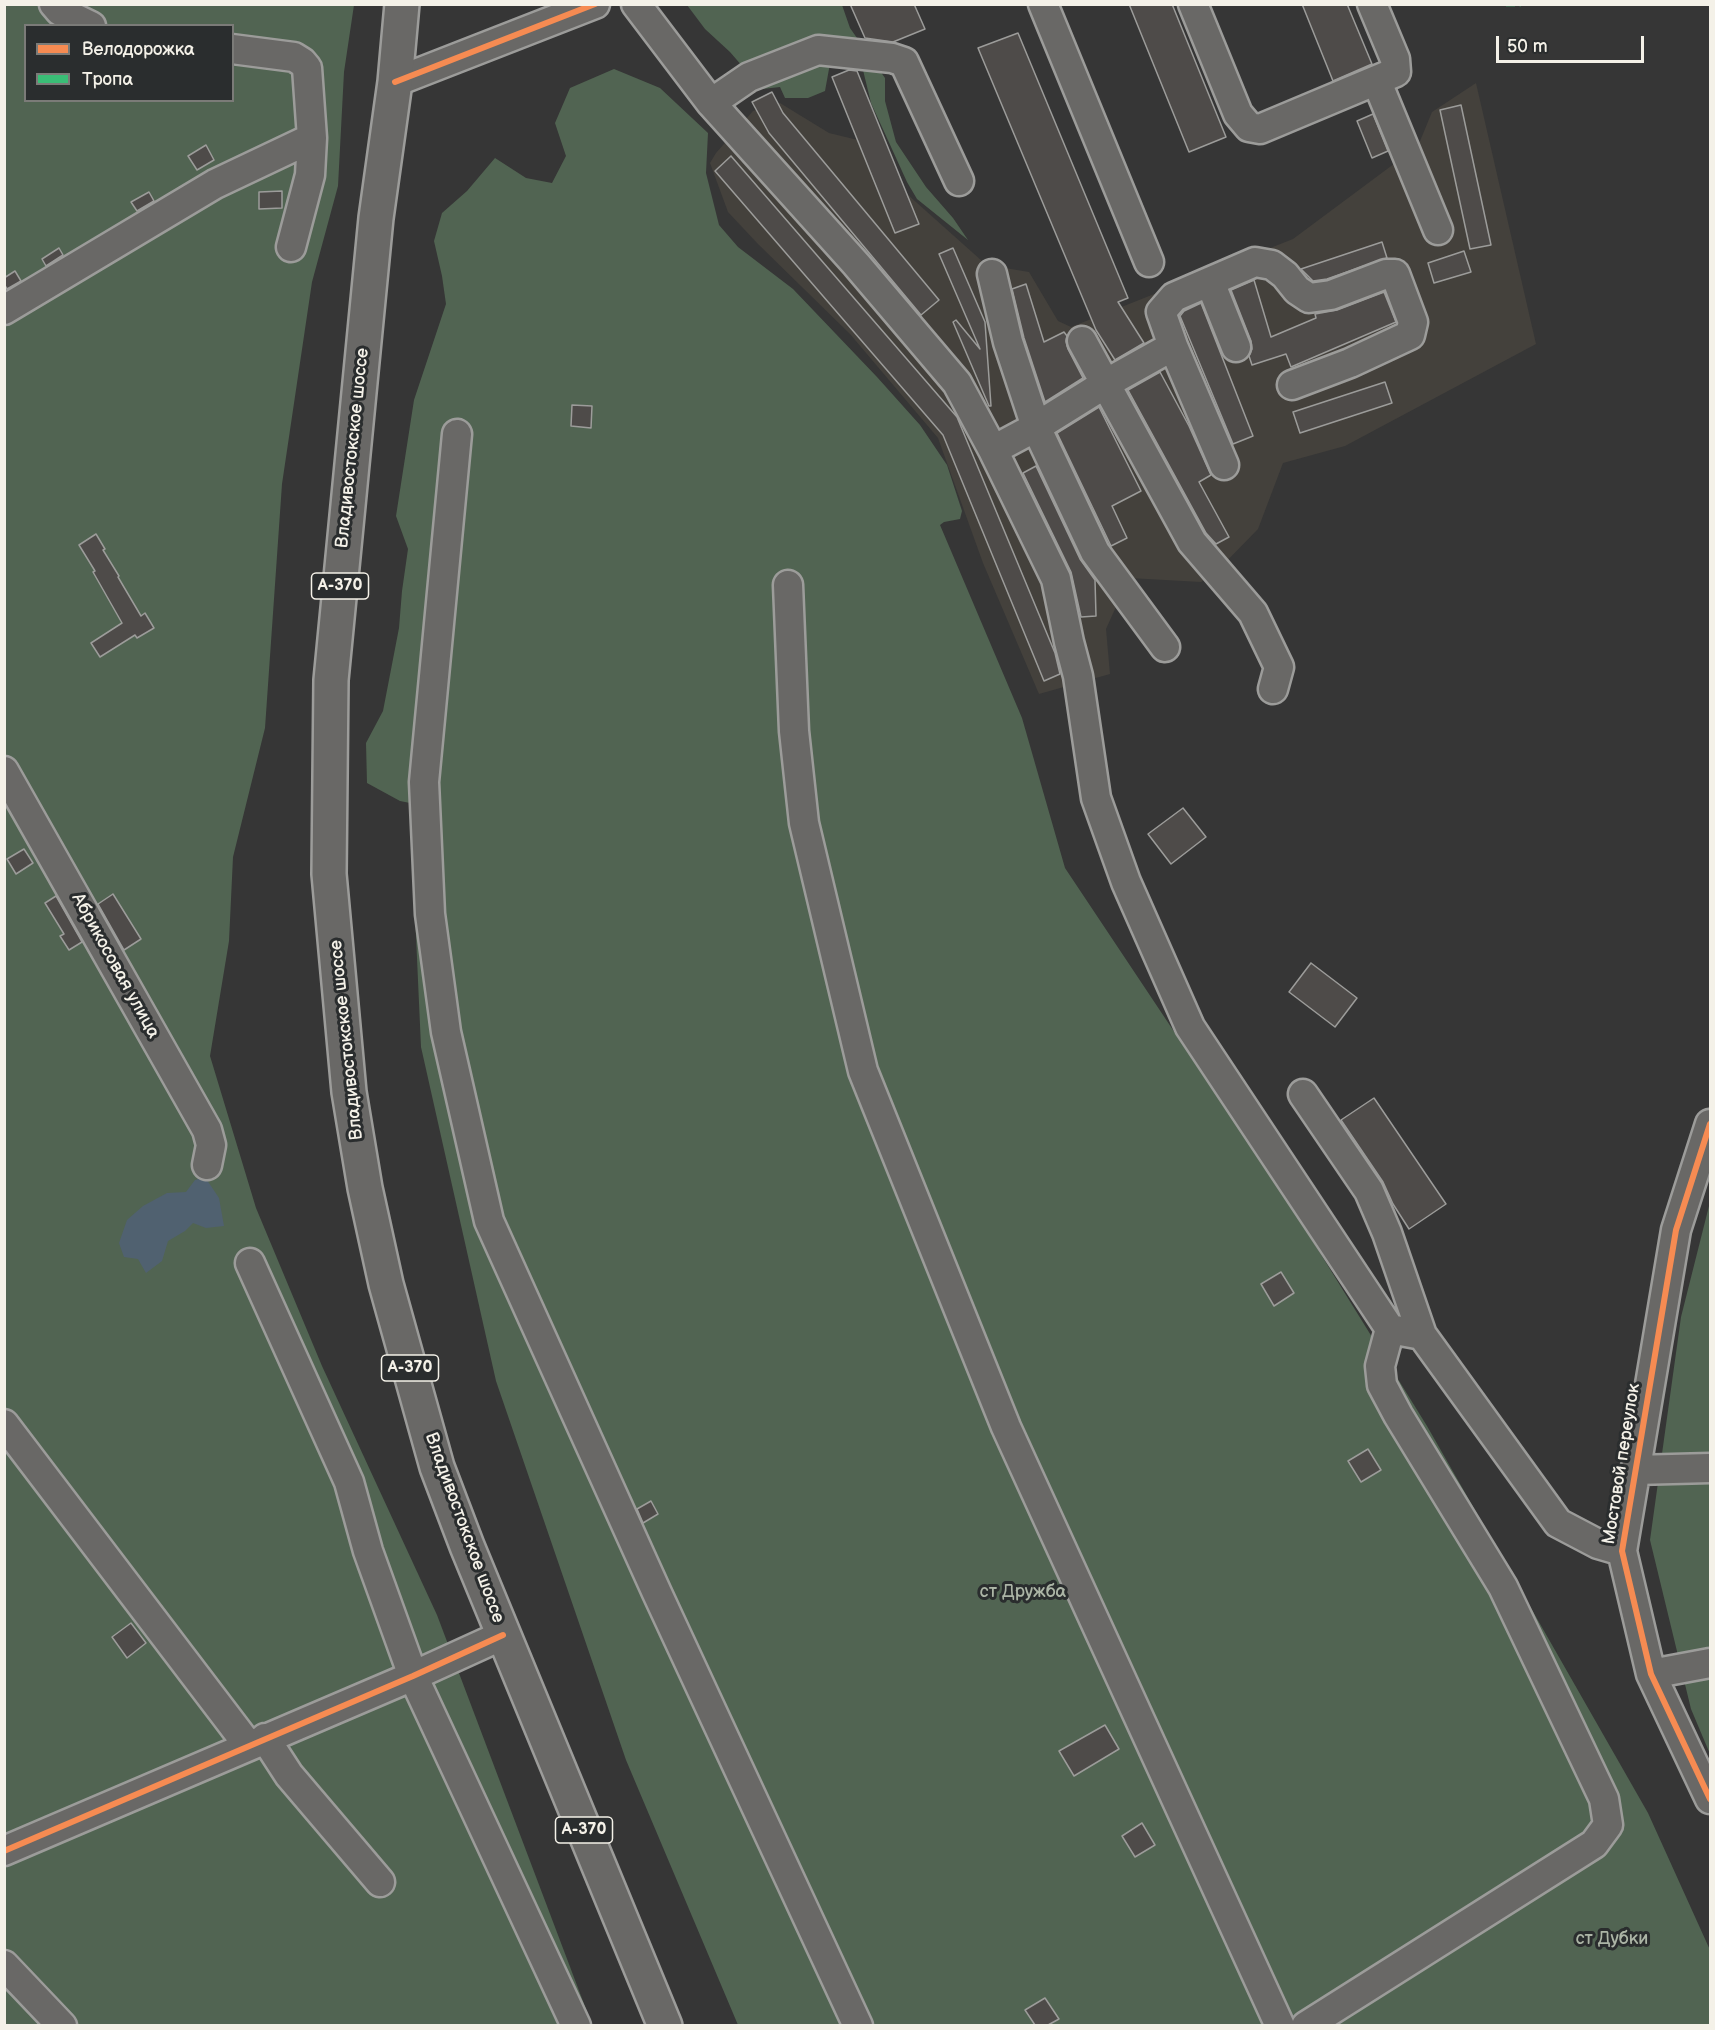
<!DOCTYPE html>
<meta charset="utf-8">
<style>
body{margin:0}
#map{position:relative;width:1715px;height:2030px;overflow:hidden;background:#363636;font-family:"Balsamiq Sans",sans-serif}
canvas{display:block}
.frame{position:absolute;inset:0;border:6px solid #f4f1e8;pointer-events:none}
.legend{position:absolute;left:24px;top:24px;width:210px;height:78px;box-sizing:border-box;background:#2a2d2e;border:2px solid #7b7b78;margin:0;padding:8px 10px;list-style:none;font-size:18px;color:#f4f1e8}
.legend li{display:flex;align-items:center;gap:12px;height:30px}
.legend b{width:30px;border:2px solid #7b7b78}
.scale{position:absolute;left:1496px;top:36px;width:148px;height:27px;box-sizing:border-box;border:3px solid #f4f1e8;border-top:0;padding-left:8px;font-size:18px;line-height:21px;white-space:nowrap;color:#f4f1e8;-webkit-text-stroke:4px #2a2d2e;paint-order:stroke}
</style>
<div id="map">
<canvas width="1715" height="2030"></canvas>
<div class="frame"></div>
<ul class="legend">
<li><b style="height:8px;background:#f68b52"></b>Велодорожка</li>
<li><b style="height:8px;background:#3abd76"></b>Тропа</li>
</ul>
<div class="scale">50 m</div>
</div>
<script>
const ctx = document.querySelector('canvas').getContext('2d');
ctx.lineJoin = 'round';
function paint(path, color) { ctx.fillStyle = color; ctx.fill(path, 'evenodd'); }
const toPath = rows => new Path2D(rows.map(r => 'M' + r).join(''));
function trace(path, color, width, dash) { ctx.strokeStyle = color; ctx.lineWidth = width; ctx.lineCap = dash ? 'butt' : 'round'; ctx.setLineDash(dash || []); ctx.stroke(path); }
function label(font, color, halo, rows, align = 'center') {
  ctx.font = font + ' "Balsamiq Sans",sans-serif'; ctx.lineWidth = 6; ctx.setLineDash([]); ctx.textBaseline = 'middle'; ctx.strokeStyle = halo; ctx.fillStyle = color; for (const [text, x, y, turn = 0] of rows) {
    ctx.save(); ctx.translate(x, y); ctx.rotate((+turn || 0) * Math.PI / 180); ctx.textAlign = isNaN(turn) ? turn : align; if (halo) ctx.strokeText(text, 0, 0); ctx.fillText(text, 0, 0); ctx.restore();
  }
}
paint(toPath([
 [1476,83,1536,344,1345,446,1283,463,1258,529,1220,568,1201,582,1129,578,1106,629,1110,674,1039,694,983,563,938,438,850,334,758,244,728,212,710,163,716,153,753,111,780,103,829,133,862,141,883,159,907,194,982,261,989,261,1005,268,1029,272,1058,321,1071,327,1293,239,1418,146,1432,112]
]), '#44413c');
paint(toPath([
 [5,5,354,5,344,72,338,186,312,282,282,484,265,728,233,857,229,941,210,1056,256,1208,322,1366,437,1615,592,2025,5,2026],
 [26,26,232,26,232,100,26,100],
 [687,5,842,5,850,28,885,78,885,101,896,142,926,187,953,218,968,240,917,199,907,182,871,103,863,70,846,47,831,58,825,91,808,98,785,98,780,87,762,89,730,52,705,29],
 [614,69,660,88,708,133,706,173,719,225,738,247,793,289,877,377,920,425,947,465,962,511,960,519,944,522,940,525,1022,718,1065,868,1299,1219,1427,1426,1648,1813,1710,1950,1710,2025,738,2025,626,1760,496,1381,421,1047,410,803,400,801,367,783,366,743,383,711,399,628,402,591,408,549,396,516,414,400,446,304,442,276,434,241,442,213,467,191,495,158,526,178,552,183,566,156,555,123,570,88],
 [1710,1202,1710,1754,1691,1709,1650,1540,1681,1317]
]), '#516452');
paint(toPath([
 [205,1177,219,1198,224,1226,206,1228,193,1223,185,1231,168,1241,162,1261,146,1273,138,1259,124,1257,119,1243,127,1220,143,1206,167,1193,186,1192,195,1180]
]), '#506170');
const building = toPath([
 [850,4,914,4,925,29,893,42,865,38,850,4],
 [1129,4,1172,4,1226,137,1189,152,1129,4],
 [1302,4,1347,4,1372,64,1333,81,1302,4],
 [1018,33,1128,298,1118,302,1144,343,1115,360,1096,330,978,48,1018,33],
 [849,70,857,71,919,224,895,233,832,77,849,70],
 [772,92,783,113,939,300,921,315,769,133,752,102,772,92],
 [1461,105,1491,245,1470,249,1440,110,1461,105],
 [1373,114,1388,151,1372,158,1357,121,1373,114],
 [206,145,214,160,197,170,188,156,206,145],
 [731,156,957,417,1055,653,1060,674,1044,681,943,435,715,171,731,156],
 [282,191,282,208,259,209,259,192,282,191],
 [149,192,154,201,137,211,131,202,149,192],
 [1382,242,1387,258,1327,279,1313,281,1301,269,1382,242],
 [59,248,63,255,46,266,42,259,59,248],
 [953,248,985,322,991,406,989,406,953,322,956,320,980,349,939,254,953,248],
 [1464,251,1471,272,1434,283,1428,263,1464,251],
 [15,271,21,281,7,289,4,284,4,278,15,271],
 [1254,280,1271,337,1316,318,1315,314,1337,310,1384,292,1396,322,1291,367,1286,354,1252,365,1249,356,1252,349,1251,341,1231,290,1254,280],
 [1026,284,1044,342,1064,332,1067,336,1066,341,1068,349,1083,378,1045,402,1024,338,1012,289,1026,284],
 [1201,303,1253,436,1233,444,1180,316,1184,311,1201,303],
 [1160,372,1189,426,1211,475,1199,482,1229,537,1216,544,1206,533,1128,390,1160,372],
 [1385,382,1392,403,1300,433,1293,412,1385,382],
 [572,405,592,406,591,428,571,426,572,405],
 [1099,407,1141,491,1112,506,1127,538,1111,546,1057,433,1099,407],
 [1036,466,1080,559,1095,580,1096,616,1081,617,1071,572,1023,473,1036,466],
 [96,534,105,549,103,550,119,576,118,577,141,616,145,613,154,628,137,638,135,635,100,657,91,643,122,623,93,572,95,571,79,545,96,534],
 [1183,808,1206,837,1171,864,1148,834,1183,808],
 [24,849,33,863,16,874,7,859,24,849],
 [113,894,141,939,124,950,98,904,113,894],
 [56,896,82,942,69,950,60,936,64,934,45,903,56,896],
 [1311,963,1357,998,1335,1027,1289,992,1311,963],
 [1374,1098,1446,1204,1409,1229,1393,1204,1383,1182,1341,1120,1374,1098],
 [1281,1272,1294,1293,1274,1306,1261,1284,1281,1272],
 [1368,1449,1381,1470,1361,1482,1348,1461,1368,1449],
 [651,1501,658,1514,643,1523,637,1509,651,1501],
 [131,1623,146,1643,127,1658,112,1637,131,1623],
 [1105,1725,1119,1749,1074,1776,1059,1751,1105,1725],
 [1142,1823,1155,1845,1135,1857,1122,1836,1142,1823],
 [1045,1998,1059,2019,1048,2025,1035,2025,1025,2010,1045,1998]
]);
paint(building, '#4e4b49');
trace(building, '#9c9c9a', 1.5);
const minor = toPath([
 [54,4,60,11,91,26],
 [636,4,711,103,856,264,957,383,993,450,1056,579,1069,642,1078,676,1096,798,1126,882,1190,1027,1390,1329,1422,1335,1558,1523,1598,1544,1622,1551],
 [1043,4,1149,262],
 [1193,4,1238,114,1249,127,1260,129,1396,72,1395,59,1372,4],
 [232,49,294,57,302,62,307,68,312,138,310,175,291,247],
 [395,82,595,4],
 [1377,82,1438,230],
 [711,103,749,77,818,50,892,58,904,62,959,181],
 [992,274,1008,342,1036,427,1095,552,1165,647],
 [1210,282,1236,347],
 [4,310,215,184,312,138],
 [1082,341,1192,542,1253,613,1279,667,1273,689],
 [1173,346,1224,465],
 [457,434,424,782,430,914,446,1032,489,1221,657,1593,858,2026],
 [993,450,1036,427,1105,384,1173,346,1161,312,1174,297,1255,262,1272,265,1285,275,1297,290,1309,298,1331,295,1386,274,1395,274,1413,322,1410,335,1350,363,1292,385],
 [788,585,794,731,804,823,863,1071,1006,1427,1280,2026],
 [4,771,207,1130,211,1145,207,1165],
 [1303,1094,1369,1191,1387,1233,1422,1335],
 [1710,1124,1676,1230,1622,1551,1651,1674,1710,1799],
 [250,1263,349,1482,368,1551,413,1676,576,2026],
 [4,1424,248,1745],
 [1635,1470,1710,1468],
 [1651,1674,1710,1663],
 [265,1738,289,1775,380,1882],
 [4,1851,413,1676,503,1635],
 [4,1965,62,2026],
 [1306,2026,1594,1844,1608,1825,1604,1799,1503,1587,1398,1415,1382,1385,1380,1366,1390,1329]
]);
const highway = toPath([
 [402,4,395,82,376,218,331,680,329,874,349,1092,365,1188,386,1284,437,1467,467,1546,665,2026]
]);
trace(minor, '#9c9c9a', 33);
trace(highway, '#9c9c9a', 38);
trace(minor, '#696866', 28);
trace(highway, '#696866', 33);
trace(toPath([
 [1506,4,1521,4]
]), '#3abd76', 4.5, [9, 4.5]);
trace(toPath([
 [395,82,595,4],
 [1710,1124,1676,1230,1622,1551,1651,1674,1710,1799],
 [4,1851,413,1676,503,1635]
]), '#f68b52', 6);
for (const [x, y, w] of [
 [340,586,57],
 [410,1368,57],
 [584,1830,57]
]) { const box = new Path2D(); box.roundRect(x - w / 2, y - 13, w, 26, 4.5); ctx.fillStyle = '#2a2d2e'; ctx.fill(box); trace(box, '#f4f1e8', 1.5); }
label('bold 16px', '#f4f1e8', null, [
 ["А-370",340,586],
 ["А-370",410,1368],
 ["А-370",584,1830]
]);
label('18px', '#f4f1e8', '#2a2d2e', [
 ["Владивостокское шоссе",353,448,-84],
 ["Абрикосовая улица",115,966,61],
 ["Владивостокское шоссе",347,1040,-96],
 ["Мостовой переулок",1622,1464,-81],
 ["Владивостокское шоссе",464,1528,70]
]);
label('18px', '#acb5a6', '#2a2d2e', [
 ["ст Дружба",1023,1592],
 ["ст Дубки",1612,1939]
]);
</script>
